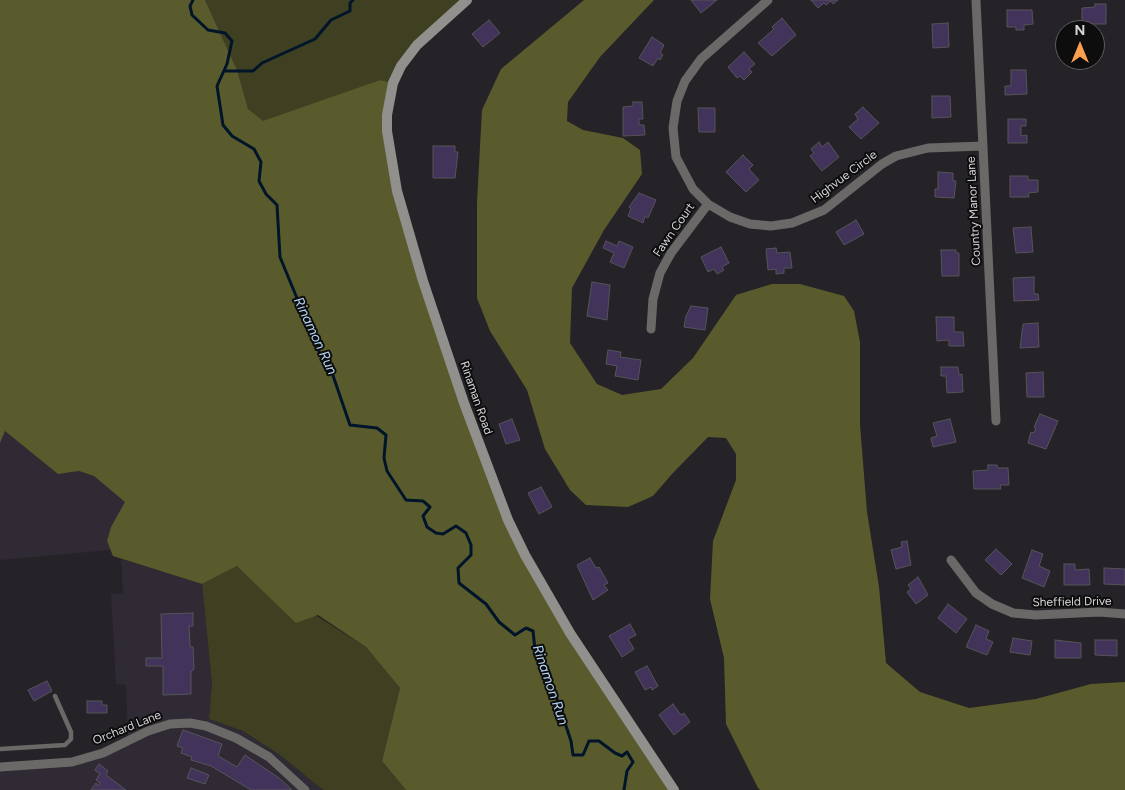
<!DOCTYPE html>
<style>
body{margin:0}
#map{position:relative;width:1125px;height:790px;overflow:hidden;background:#252327;font-family:Figtree,sans-serif}
canvas{display:block}
.north{position:absolute;left:1055px;top:20px;width:50px;height:50px;box-sizing:border-box;background:#0e0d0e;border:1px solid #5e5d5f;border-radius:50%;rotate:0deg;font-size:14px;font-weight:700;line-height:20px;text-align:center;color:#d7d5d8}
.north::after{content:'';display:block;margin:auto;width:18px;height:22px;background:#fb9e50;clip-path:polygon(50% 0,100% 100%,50% 72%,0 100%)}
</style>
<div id="map">
<canvas width="1125" height="790"></canvas>
<div class="north">N</div>
</div>
<script>
const ctx = document.querySelector('canvas').getContext('2d');
ctx.lineJoin = 'round';
function paint(path, color) { ctx.fillStyle = color; ctx.fill(path, 'evenodd'); }
const toPath = rows => new Path2D(rows.map(r => 'M' + r).join(''));
function trace(path, color, width, dash) { ctx.strokeStyle = color; ctx.lineWidth = width; ctx.lineCap = dash ? 'butt' : 'round'; ctx.setLineDash(dash || []); ctx.stroke(path); }
function label(font, color, halo, rows, align = 'center') {
  ctx.font = font + ' Figtree,sans-serif'; ctx.lineWidth = 4; ctx.setLineDash([]); ctx.textBaseline = 'middle'; ctx.strokeStyle = halo; ctx.fillStyle = color; for (const [text, x, y, turn = 0] of rows) {
    ctx.save(); ctx.translate(x, y); ctx.rotate((+turn || 0) * Math.PI / 180); ctx.textAlign = isNaN(turn) ? turn : align; if (halo) ctx.strokeText(text, 0, 0); ctx.fillText(text, 0, 0); ctx.restore();
  }
}
paint(toPath([
 [5,430,58,474,79,471,94,476,126,502,111,527,107,541,111,550,0,560,0,443],
 [121,559,202,584,212,684,209,719,243,731,280,755,323,790,0,790,0,767,72,762,128,740,126,685,116,684,111,594,123,594]
]), '#2f2a33');
paint(toPath([
 [205,0,467,0,417,45,393,83,380,80,263,122,248,110,237,70],
 [237,566,366,647,400,688,382,761,406,790,323,790,280,755,243,731,209,719,212,684,202,584]
]), '#3f4021');
paint(toPath([
 [0,0,205,0,237,70,248,109,263,121,380,80,393,83,387,131,415,256,525,555,674,790,406,790,382,761,400,688,366,647,318,615,296,623,237,566,202,584,113,556,107,541,111,527,125,502,94,476,79,471,58,474,5,431,0,443],
 [584,0,654,0,600,57,568,102,567,121,583,130,623,138,640,150,642,174,604,230,572,288,570,343,597,384,622,395,661,389,693,358,736,295,772,284,800,284,844,296,854,311,860,342,860,425,867,512,879,587,886,663,920,692,969,708,1036,699,1091,684,1125,682,1125,790,760,790,758,788,726,724,724,658,710,599,713,541,736,480,736,454,726,438,708,437,672,474,653,496,628,507,586,505,570,490,545,449,527,390,490,331,477,298,477,202,482,110,501,69]
]), '#5a5b2c');
trace(toPath([
 [193,0,190,6,192,15,208,30,225,33,232,41,227,64,217,86,223,125,232,136,254,149,261,162,259,181,266,194,277,205,280,257,320,354,328,361,350,425,377,428,386,435,384,458,387,471,406,500,423,501,430,507,423,516,427,527,436,533,443,534,456,526,466,533,471,545,471,555,458,568,459,583,486,604,499,622,515,635,526,628,533,631,535,650,549,675,571,741,573,755,583,755,589,741,599,741,615,753,622,756,627,752,633,762,627,771,624,790],
 [224,71,253,71,262,63,315,39,331,20,350,11,350,3,353,0]
]), '#00142a', 3);
const building = toPath([
 [691,0,717,0,701,13,691,0],
 [811,0,838,0,833,4,831,1,826,5,824,3,818,8,811,0],
 [1095,4,1106,4,1106,24,1082,24,1082,8,1095,7,1095,4],
 [1007,10,1032,10,1033,24,1024,25,1024,30,1016,30,1016,27,1007,27,1007,10],
 [782,18,796,35,772,56,758,43,774,29,772,27,782,18],
 [489,20,500,33,483,47,472,34,489,20],
 [948,23,949,47,933,48,932,24,948,23],
 [652,37,664,45,660,53,663,55,660,60,658,58,653,66,639,58,652,37],
 [744,52,755,64,749,69,752,72,744,80,740,76,737,78,728,67,744,52],
 [1011,70,1026,70,1027,94,1005,95,1005,86,1011,86,1011,70],
 [932,96,950,96,951,117,932,118,932,96],
 [633,102,642,102,643,119,639,119,639,125,644,125,645,135,623,136,623,107,633,106,633,102],
 [863,107,879,123,861,139,849,127,858,119,855,114,863,107],
 [698,108,715,108,715,132,699,132,698,108],
 [1008,119,1026,119,1026,126,1021,126,1021,136,1027,135,1027,143,1008,143,1008,119],
 [819,142,822,147,828,142,839,157,822,171,810,156,814,153,811,149,819,142],
 [433,146,455,146,455,152,458,152,455,178,433,178,433,146],
 [743,155,753,165,749,169,759,180,746,192,726,172,743,155],
 [938,172,953,173,953,181,956,181,954,198,935,197,935,189,938,189,938,172],
 [1010,176,1028,176,1028,180,1038,180,1038,192,1028,193,1029,197,1010,197,1010,176],
 [639,193,656,200,648,218,645,216,643,223,628,216,631,209,629,207,639,193],
 [856,220,864,234,844,245,836,232,856,220],
 [1031,227,1033,252,1016,253,1013,228,1031,227],
 [606,241,617,246,619,241,633,247,624,268,610,262,614,253,603,248,606,241],
 [721,247,729,263,722,267,724,270,717,274,714,269,708,272,701,257,721,247],
 [776,248,777,253,790,252,792,268,784,268,784,273,776,274,776,269,768,270,766,249,776,248],
 [941,250,956,250,956,253,959,253,959,276,942,276,941,250],
 [1034,277,1034,294,1038,294,1039,300,1014,301,1013,278,1034,277],
 [592,282,610,285,607,320,587,316,592,282],
 [691,306,708,308,705,330,684,327,686,316,691,306],
 [936,317,954,317,954,332,963,332,964,346,949,346,949,340,937,341,936,317],
 [1038,323,1039,347,1020,348,1023,324,1038,323],
 [608,350,621,352,620,357,641,360,638,380,615,376,617,366,606,364,608,350],
 [941,367,958,367,959,375,962,374,963,392,947,393,946,376,941,376,941,367],
 [1043,372,1044,397,1027,397,1026,373,1043,372],
 [1040,414,1058,421,1046,449,1028,443,1031,432,1034,433,1036,428,1034,427,1040,414],
 [512,419,520,440,506,444,499,424,512,419],
 [950,419,956,442,933,447,931,438,937,436,933,423,950,419],
 [988,465,997,465,998,468,1008,468,1009,485,1000,485,1001,489,974,489,973,471,988,470,988,465],
 [541,487,552,507,539,514,528,493,541,487],
 [907,541,911,565,896,569,891,550,902,547,901,542,907,541],
 [996,549,1012,564,1001,575,985,560,996,549],
 [1032,550,1043,554,1039,566,1050,571,1044,587,1022,578,1032,550],
 [590,558,596,568,599,567,608,583,604,585,608,590,593,600,577,565,590,558],
 [1064,564,1075,564,1075,570,1089,569,1090,585,1064,585,1064,564],
 [1104,568,1125,569,1125,585,1104,584,1104,568],
 [918,577,928,595,916,604,907,592,911,589,908,585,918,577],
 [948,604,967,619,956,633,938,618,948,604],
 [193,613,193,626,189,626,190,647,193,647,194,669,191,672,191,694,163,695,163,666,146,666,146,658,162,658,161,614,193,613],
 [630,624,636,635,628,639,634,649,622,657,609,636,630,624],
 [976,625,989,631,986,639,993,642,987,655,966,647,976,625],
 [1013,638,1032,641,1030,655,1010,652,1013,638],
 [1055,640,1081,643,1081,658,1055,658,1055,640],
 [1095,640,1117,640,1117,656,1095,655,1095,640],
 [647,666,658,686,652,690,651,687,645,690,635,672,647,666],
 [47,681,52,691,34,701,28,690,47,681],
 [87,701,102,701,102,705,107,705,107,713,87,713,87,701],
 [673,704,681,715,684,713,690,722,674,735,659,715,673,704],
 [183,730,222,744,218,756,237,767,245,755,279,778,292,790,251,790,211,766,191,760,192,757,181,753,183,748,177,746,183,730],
 [99,764,108,771,106,775,126,790,91,790,96,783,98,786,100,783,96,780,100,774,95,770,99,764],
 [191,768,209,775,205,784,187,778,191,768]
]);
paint(building, '#42335a');
trace(building, '#565459', 1);
trace(toPath([
 [0,749,65,745,71,739,71,732,55,696]
]), '#6a6967', 4.5);
trace(toPath([
 [768,0,701,59,685,81,677,101,673,128,676,157,693,189,708,204,730,217,750,224,771,226,792,223,824,210,882,164,896,156,928,148,983,146],
 [976,0,996,421],
 [651,329,653,299,660,273,671,253,708,204],
 [951,560,976,593,992,604,1013,613,1036,615,1099,612,1125,614],
 [0,767,72,762,103,753,148,731,170,724,190,723,206,726,236,738,269,757,305,790]
]), '#6a6967', 9);
trace(toPath([
 [467,0,417,45,401,66,393,83,387,115,387,131,397,191,423,281,464,403,508,520,525,555,570,633,674,790]
]), '#92908d', 10);
label('12px', '#d7d5d8', '#0e0d0e', [
 ["Highvue Circle",844,177,-37],
 ["Country Manor Lane",974,211,-93],
 ["Fawn Court",674,230,-55],
 ["Rinaman Road",476,398,71],
 ["Sheffield Drive",1072,602,-1],
 ["Orchard Lane",127,728,-22]
]);
label('italic 14px', '#b1d5f5', '#0e0d0e', [
 ["Rinamon Run",315,336,65],
 ["Rinamon Run",550,685,71]
]);
</script>
